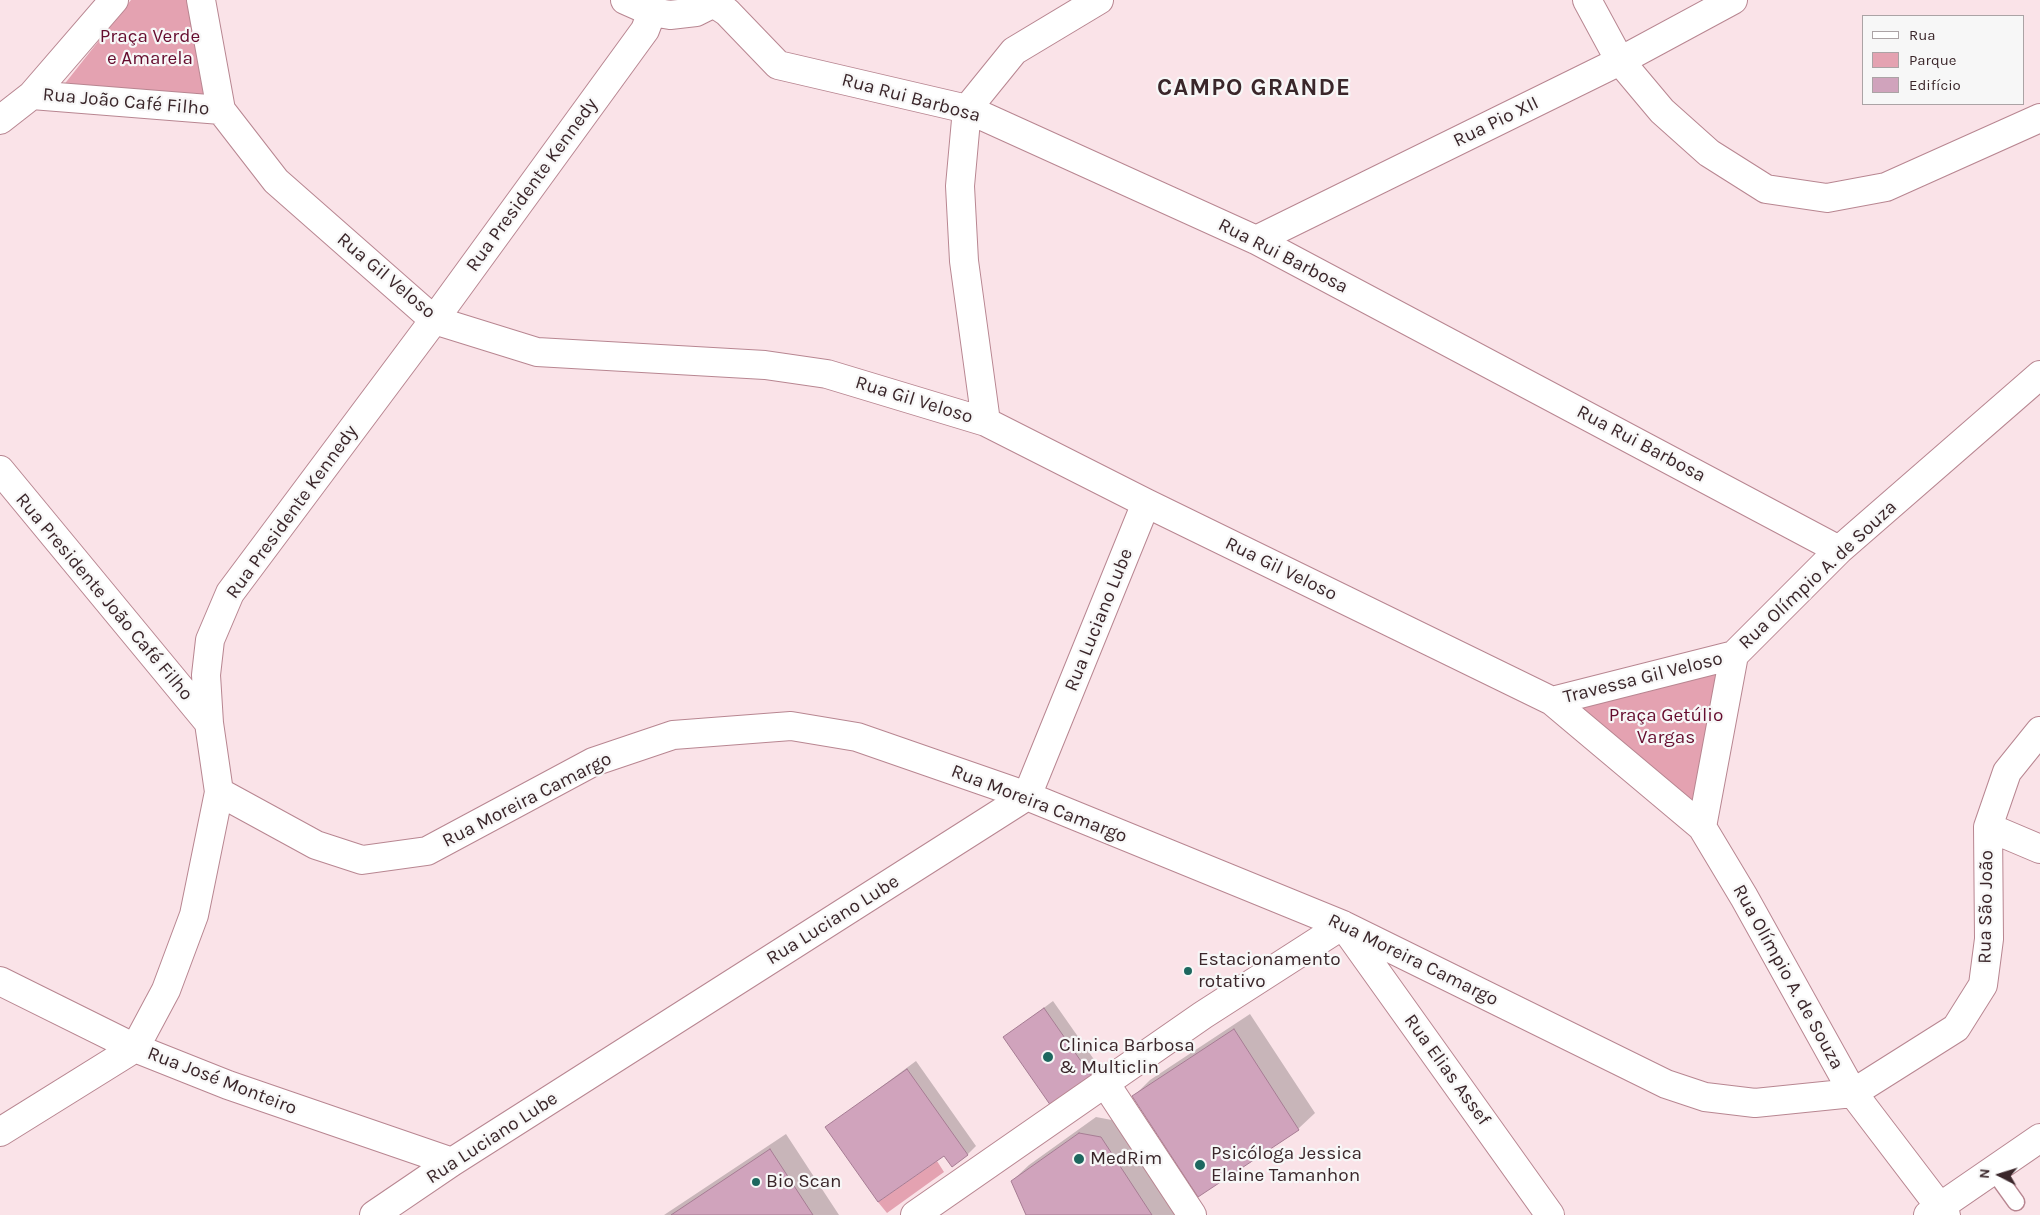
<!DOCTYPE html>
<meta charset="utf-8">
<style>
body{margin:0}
#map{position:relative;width:2040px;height:1215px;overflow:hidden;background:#fae3e8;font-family:Karla,sans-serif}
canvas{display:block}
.legend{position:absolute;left:1862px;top:15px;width:162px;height:90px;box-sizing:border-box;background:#f7f7f7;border:1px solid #aba3a5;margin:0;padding:6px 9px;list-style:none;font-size:15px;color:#3a262a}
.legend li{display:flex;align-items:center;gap:10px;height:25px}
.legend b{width:25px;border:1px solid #aba3a5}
.north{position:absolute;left:1975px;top:1150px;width:50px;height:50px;-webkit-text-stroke:4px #f7f7f7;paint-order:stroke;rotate:275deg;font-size:14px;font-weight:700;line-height:20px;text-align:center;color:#3a262a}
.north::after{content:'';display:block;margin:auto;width:18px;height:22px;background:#3a262a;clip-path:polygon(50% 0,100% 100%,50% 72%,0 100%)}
</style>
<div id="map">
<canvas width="2040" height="1215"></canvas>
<ul class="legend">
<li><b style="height:6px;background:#fff"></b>Rua</li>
<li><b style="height:14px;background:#e4a2b1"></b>Parque</li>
<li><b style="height:14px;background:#d0a3bc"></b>Edifício</li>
</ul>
<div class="north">N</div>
</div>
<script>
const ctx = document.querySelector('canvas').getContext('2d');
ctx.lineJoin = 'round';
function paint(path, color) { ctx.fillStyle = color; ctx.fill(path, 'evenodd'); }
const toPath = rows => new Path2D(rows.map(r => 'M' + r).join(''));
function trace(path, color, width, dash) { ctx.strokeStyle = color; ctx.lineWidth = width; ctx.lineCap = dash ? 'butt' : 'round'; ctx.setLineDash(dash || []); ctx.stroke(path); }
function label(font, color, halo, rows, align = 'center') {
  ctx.font = font + ' Karla,sans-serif'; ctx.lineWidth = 4.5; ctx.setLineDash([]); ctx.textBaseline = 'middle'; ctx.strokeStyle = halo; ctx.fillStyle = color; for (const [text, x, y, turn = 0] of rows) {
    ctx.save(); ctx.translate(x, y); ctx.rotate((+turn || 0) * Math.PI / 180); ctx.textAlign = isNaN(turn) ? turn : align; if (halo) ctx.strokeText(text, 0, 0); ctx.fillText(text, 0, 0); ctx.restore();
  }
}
paint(toPath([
 [131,0,187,0,204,98,63,86],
 [1734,655,1702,827,1552,701],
 [937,1161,944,1172,887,1213,878,1202]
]), '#e4a2b1');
paint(toPath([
 [1053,1001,1100,1068,1052,1104,1005,1037],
 [1250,1014,1315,1113,1298,1129,1198,1196,1134,1096,1150,1080],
 [916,1061,976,1146,968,1154,952,1165,944,1154,827,1127],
 [1096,1117,1117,1121,1179,1215,1027,1215,1012,1181,1029,1165],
 [786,1134,839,1215,664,1215]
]), '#0003');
const building = toPath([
 [1044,1008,1092,1077,1051,1106,1003,1037,1044,1008],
 [1234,1029,1299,1130,1198,1197,1132,1096,1234,1029],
 [907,1069,968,1155,952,1167,944,1156,878,1202,825,1127,907,1069],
 [1079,1133,1101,1137,1152,1215,1026,1215,1011,1181,1079,1133],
 [770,1149,813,1215,671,1215,770,1149]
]);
paint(building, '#d0a3bc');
trace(building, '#a67c93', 1);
const lane = toPath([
 [1993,1170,2016,1202]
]);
const street = toPath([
 [201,0,221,110,276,181,434,320,537,352,765,365,827,374,986,422,1146,503,1552,701,1702,827,1744,897,1853,1093,1946,1215],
 [625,0,652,12,670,15,696,12,720,0],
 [1587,0,1620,61,1662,111,1709,153,1766,189,1827,198,1886,187,2040,118],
 [715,4,727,12,778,65,967,109,1256,240,1839,550],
 [32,95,221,110],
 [0,120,32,95,114,0],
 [1256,240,1620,61,1733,0],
 [986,422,964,261,960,186,967,109,1014,51,1099,0],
 [0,470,209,723],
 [1552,701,1734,655],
 [219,792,316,845,362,860,427,851,593,762,673,735,791,726,857,737,1027,796,1343,925,1666,1084,1705,1097,1755,1103,1853,1093,1956,1028,1983,985,1989,939,1988,827,2007,772,2040,731],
 [1702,827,1734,655,1839,550,2040,375],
 [1988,827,2040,849],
 [1345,928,1550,1215],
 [0,981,135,1048,228,1085,452,1162],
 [1105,1083,1192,1215],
 [0,1132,135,1048,166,990,194,915,219,792,209,723,206,675,210,640,230,593,434,320,645,30,652,12],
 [374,1215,452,1162,1027,796,1146,503],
 [915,1215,1203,1015,1343,925],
 [1928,1215,2040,1138]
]);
trace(lane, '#b88691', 19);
trace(street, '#b88691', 30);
trace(lane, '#fff', 16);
trace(street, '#fff', 28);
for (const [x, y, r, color] of [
 [1188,971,5,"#1d675f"],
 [1048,1057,6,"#1d675f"],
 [1079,1159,6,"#1d675f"],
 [1200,1165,6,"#1d675f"],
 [756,1182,5,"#1d675f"]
]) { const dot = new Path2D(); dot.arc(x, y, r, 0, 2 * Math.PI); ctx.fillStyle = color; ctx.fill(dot); trace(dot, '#f7f7f7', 2); }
label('19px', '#650c2e', '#f7f7f7', [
 ["Praça Verde",150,37],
 ["e Amarela",150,59],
 ["Praça Getúlio",1666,716],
 ["Vargas",1666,738]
]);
label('19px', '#3a262a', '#f7f7f7', [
 ["Rua Rui Barbosa",911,98,15],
 ["Rua João Café Filho",126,102,5],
 ["Rua Pio XII",1496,122,-26],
 ["Rua Presidente Kennedy",532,185,-54],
 ["Rua Rui Barbosa",1283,256,27],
 ["Rua Gil Veloso",386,276,40],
 ["Rua Gil Veloso",914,400,17],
 ["Rua Rui Barbosa",1641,444,28],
 ["Rua Presidente Kennedy",292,512,-54],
 ["Rua Gil Veloso",1281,569,26],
 ["Rua Olímpio A. de Souza",1818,575,-43],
 ["Rua Presidente João Café Filho",104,597,50],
 ["Rua Luciano Lube",1099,620,-68],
 ["Travessa Gil Veloso",1643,678,-14],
 ["Rua Moreira Camargo",527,800,-27],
 ["Rua Moreira Camargo",1039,804,21],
 ["Rua São João",1986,907,-89],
 ["Rua Luciano Lube",833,920,-32],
 ["Rua Moreira Camargo",1413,960,26],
 ["Rua Olímpio A. de Souza",1788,977,61],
 ["Rua Elias Assef",1447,1070,54],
 ["Rua José Monteiro",222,1081,21],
 ["Rua Luciano Lube",492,1138,-33]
]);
label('19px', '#3a262a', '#f7f7f7', [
 ["Estacionamento",1198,960],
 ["rotativo",1198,982],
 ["Clinica Barbosa",1059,1046],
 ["& Multiclin",1059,1068],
 ["Psicóloga Jessica",1211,1154],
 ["Elaine Tamanhon",1211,1176],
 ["MedRim",1090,1159],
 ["Bio Scan",766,1182]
], 'left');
ctx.letterSpacing = '1px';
label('bold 24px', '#3a262a', '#f7f7f7', [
 ["CAMPO GRANDE",1254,88]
]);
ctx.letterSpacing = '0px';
</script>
